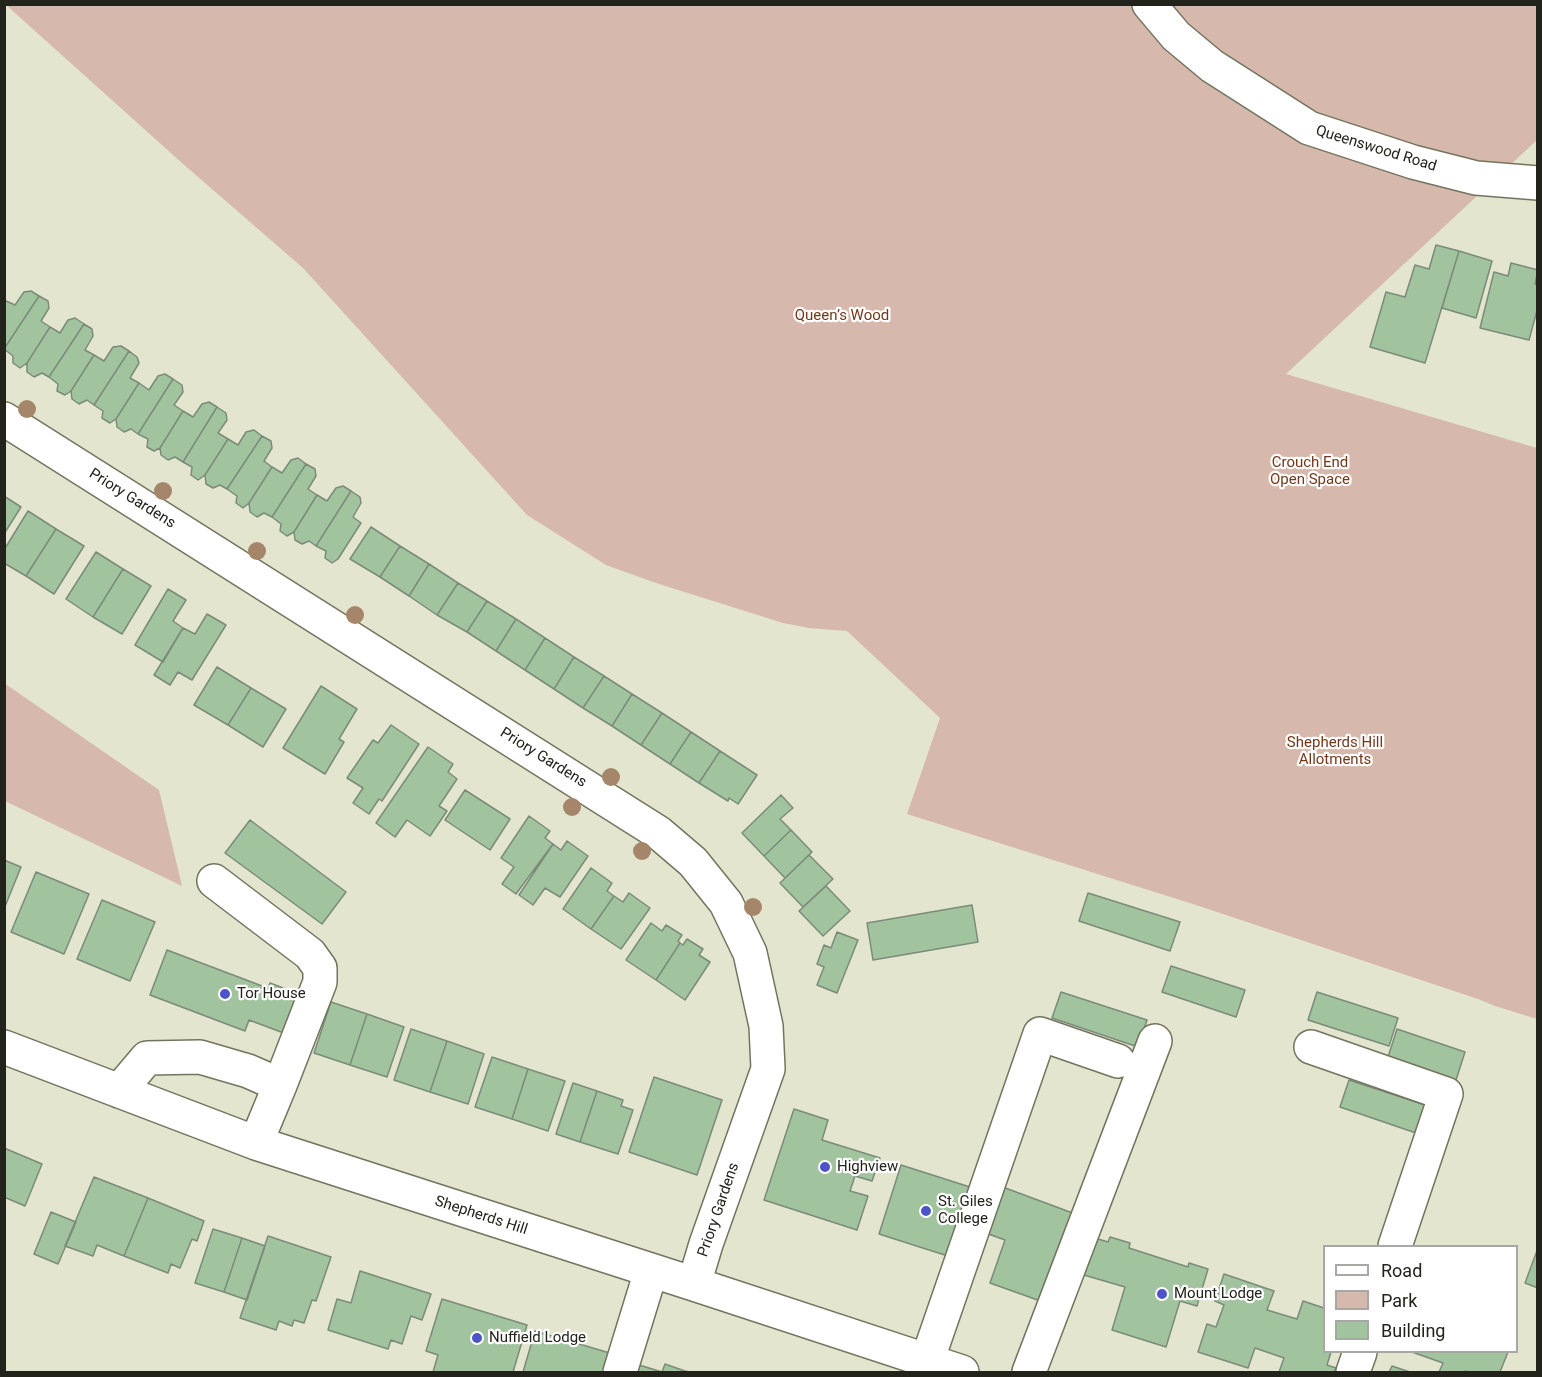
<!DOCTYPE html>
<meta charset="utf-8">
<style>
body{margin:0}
#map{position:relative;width:1542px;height:1377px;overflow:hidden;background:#e3e5ce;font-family:Roboto,sans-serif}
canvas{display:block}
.frame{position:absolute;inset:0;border:6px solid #22231a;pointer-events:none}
.legend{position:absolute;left:1323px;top:1245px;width:195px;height:108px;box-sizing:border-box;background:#fff;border:2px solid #a7a7a3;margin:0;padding:8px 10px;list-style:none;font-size:18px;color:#22231a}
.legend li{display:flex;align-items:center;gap:12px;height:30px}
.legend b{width:30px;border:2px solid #a7a7a3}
</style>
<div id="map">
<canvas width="1542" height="1377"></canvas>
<div class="frame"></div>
<ul class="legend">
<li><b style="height:8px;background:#fff"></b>Road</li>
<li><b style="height:16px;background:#d6b9ac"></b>Park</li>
<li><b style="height:16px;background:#a1c49f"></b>Building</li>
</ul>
</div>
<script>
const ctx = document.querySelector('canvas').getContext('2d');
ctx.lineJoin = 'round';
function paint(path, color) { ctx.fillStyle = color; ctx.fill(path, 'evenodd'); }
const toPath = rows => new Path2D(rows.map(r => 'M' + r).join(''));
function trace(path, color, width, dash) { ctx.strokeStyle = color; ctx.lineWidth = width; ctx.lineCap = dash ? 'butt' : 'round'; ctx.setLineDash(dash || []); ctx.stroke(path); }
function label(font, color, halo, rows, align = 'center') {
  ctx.font = font + ' Roboto,sans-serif'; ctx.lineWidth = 4.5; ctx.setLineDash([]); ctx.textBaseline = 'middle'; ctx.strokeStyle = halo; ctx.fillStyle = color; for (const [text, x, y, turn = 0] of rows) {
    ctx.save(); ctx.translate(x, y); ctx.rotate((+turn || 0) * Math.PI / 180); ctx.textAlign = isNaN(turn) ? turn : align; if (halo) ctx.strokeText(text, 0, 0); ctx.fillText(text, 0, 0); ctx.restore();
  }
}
paint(toPath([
 [5,4,1537,5,1537,140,1286,374,1537,448,1537,1019,1495,1006,1478,999,1196,905,907,814,940,718,847,631,809,628,783,623,656,583,606,565,527,515,303,268,182,163],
 [4,683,159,790,182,886,5,801]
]), '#d6b9ac');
const building = toPath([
 [1436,245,1459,251,1425,363,1370,347,1386,292,1405,297,1415,265,1429,269,1436,245],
 [1459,251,1492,261,1476,318,1442,308,1459,251],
 [1511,263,1538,270,1535,284,1538,285,1538,307,1529,340,1480,328,1494,272,1508,276,1511,263],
 [31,291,39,296,4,349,4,300,15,305,24,292,31,291],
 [39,296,48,301,49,308,41,321,50,327,27,363,20,368,13,363,13,356,4,349,39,296],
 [75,318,84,324,49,377,42,373,34,377,27,372,27,363,50,327,60,333,68,320,75,318],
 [84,324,92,329,93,336,85,350,94,355,71,391,65,395,57,391,58,384,49,377,84,324],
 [121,346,129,351,94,405,87,400,79,404,72,399,71,391,94,355,104,361,113,347,121,346],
 [129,351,137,357,139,363,130,378,139,383,116,419,110,423,102,418,103,411,94,405,129,351],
 [165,374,173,379,138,434,131,429,124,432,117,427,116,419,139,383,149,390,158,376,165,374],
 [173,379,182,385,183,392,174,405,183,411,160,448,154,451,147,447,148,439,138,434,173,379],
 [209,402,217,407,183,462,175,457,168,460,161,455,160,448,183,411,193,417,202,404,209,402],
 [217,407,226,413,227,420,218,433,228,439,205,475,198,480,191,475,192,467,183,462,217,407],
 [254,430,262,436,227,489,220,485,213,488,206,484,205,475,228,439,238,445,246,432,254,430],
 [262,436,271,441,272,448,264,461,272,467,249,503,243,508,236,503,237,496,227,489,262,436],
 [298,458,306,464,272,517,264,513,257,517,250,512,249,503,272,467,282,473,291,460,298,458],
 [306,464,315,469,316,476,308,489,317,495,294,532,287,536,280,531,281,524,272,517,306,464],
 [343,486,351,491,316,546,309,541,302,544,295,540,294,532,317,495,327,501,336,488,343,486],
 [351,491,360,497,361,503,353,517,361,523,338,559,332,563,325,558,326,551,316,546,351,491],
 [4,496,21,507,4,534,4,496],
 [28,511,56,529,26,576,4,563,4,550,28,511],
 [371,527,400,546,380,577,350,559,371,527],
 [56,529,84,546,54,594,26,576,56,529],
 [400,546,429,564,409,596,380,577,400,546],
 [96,552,123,569,93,617,66,599,96,552],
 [429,564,458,583,437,615,409,596,429,564],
 [123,569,151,586,122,634,93,617,123,569],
 [458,583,487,601,467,632,437,615,458,583],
 [168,589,186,600,173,621,183,628,163,662,135,645,168,589],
 [487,601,516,619,496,651,467,632,487,601],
 [207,614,226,625,192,680,178,672,170,685,154,675,183,628,195,634,207,614],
 [516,619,545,638,525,670,496,651,516,619],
 [545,638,574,657,554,689,525,670,545,638],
 [574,657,604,676,583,708,554,689,574,657],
 [217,667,251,688,228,725,194,705,217,667],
 [604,676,632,694,612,726,583,708,604,676],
 [321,686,357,709,339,739,344,742,325,774,283,748,321,686],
 [251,688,286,709,263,747,228,725,251,688],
 [632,694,662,713,641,745,612,726,632,694],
 [662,713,691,732,670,764,641,745,662,713],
 [391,725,419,744,382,801,379,799,369,814,353,803,363,788,347,778,373,740,378,743,391,725],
 [691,732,720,751,699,783,670,764,691,732],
 [428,747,453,764,448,772,457,779,439,806,447,811,430,836,407,820,395,837,376,823,428,747],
 [720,751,757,775,738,804,729,798,728,801,699,783,720,751],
 [465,790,510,819,490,850,445,820,465,790],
 [781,795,793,808,780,819,791,830,764,856,742,833,781,795],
 [529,816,550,831,545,838,553,844,516,894,502,884,514,867,501,858,529,816],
 [250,820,346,892,322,924,225,853,250,820],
 [791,830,812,852,785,878,764,856,791,830],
 [567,841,588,856,560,897,545,888,533,905,519,895,553,844,561,850,567,841],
 [809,855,833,879,803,907,780,883,809,855],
 [4,860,21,867,4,909,4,860],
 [591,868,612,883,607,891,614,896,591,929,563,909,591,868],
 [36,872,89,894,64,954,11,932,36,872],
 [826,886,850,911,823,936,799,911,826,886],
 [629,893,650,908,621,949,591,929,614,896,623,902,629,893],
 [1088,893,1180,922,1170,951,1079,921,1088,893],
 [102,900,155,922,130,981,77,959,102,900],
 [972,905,978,942,873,960,867,923,972,905],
 [651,923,662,931,666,925,682,935,678,941,680,943,656,980,626,960,651,923],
 [837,932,858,940,837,993,817,985,824,967,817,964,824,945,831,948,837,932],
 [687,939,703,949,699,955,710,962,685,1000,656,980,680,943,683,945,687,939],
 [167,950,262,986,260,991,266,994,270,983,312,999,297,1038,249,1020,245,1031,150,995,167,950],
 [1171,966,1245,990,1236,1017,1162,992,1171,966],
 [1061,992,1147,1020,1138,1047,1052,1018,1061,992],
 [1317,992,1398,1018,1389,1046,1308,1020,1317,992],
 [331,1002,367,1014,350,1065,314,1053,331,1002],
 [367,1014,404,1027,387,1077,350,1065,367,1014],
 [411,1029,447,1041,430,1092,394,1080,411,1029],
 [1397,1029,1465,1052,1456,1080,1388,1057,1397,1029],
 [447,1041,484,1054,468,1104,430,1092,447,1041],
 [492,1057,528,1069,512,1119,475,1107,492,1057],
 [528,1069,565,1081,548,1131,512,1119,528,1069],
 [654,1077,722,1100,697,1175,629,1152,654,1077],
 [1349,1080,1425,1105,1416,1133,1340,1107,1349,1080],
 [573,1083,597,1091,580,1142,556,1134,573,1083],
 [597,1091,623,1100,621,1106,633,1110,618,1154,580,1142,597,1091],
 [794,1109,828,1120,822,1140,880,1158,872,1181,855,1176,850,1191,868,1196,857,1230,764,1200,794,1109],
 [4,1148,42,1164,25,1206,4,1197,4,1148],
 [901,1165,973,1188,951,1257,879,1234,901,1165],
 [94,1177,148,1198,124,1256,97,1245,93,1256,65,1246,94,1177],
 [1000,1186,1078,1215,1046,1303,990,1283,1005,1240,983,1232,1000,1186],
 [148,1198,204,1221,197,1241,192,1239,180,1268,171,1264,168,1273,124,1256,148,1198],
 [51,1212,76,1222,58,1264,34,1254,51,1212],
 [213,1229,242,1238,224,1292,195,1283,213,1229],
 [268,1236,331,1257,316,1301,312,1300,304,1323,294,1320,292,1326,279,1321,276,1330,240,1318,268,1236],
 [1088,1236,1108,1242,1110,1237,1130,1243,1129,1248,1188,1267,1189,1263,1208,1269,1197,1306,1180,1301,1166,1347,1112,1330,1125,1287,1077,1273,1088,1236],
 [242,1238,265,1246,247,1300,224,1292,242,1238],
 [1538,1248,1538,1288,1525,1283,1538,1248],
 [360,1271,431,1294,422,1320,411,1316,402,1344,391,1340,388,1349,328,1330,337,1299,351,1303,360,1271],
 [1224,1274,1274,1291,1267,1310,1297,1319,1303,1301,1324,1308,1324,1352,1331,1352,1327,1365,1336,1368,1334,1372,1279,1372,1284,1358,1255,1348,1248,1368,1198,1352,1207,1324,1216,1327,1224,1305,1215,1301,1224,1274],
 [442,1299,527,1325,513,1372,433,1372,438,1355,426,1351,442,1299],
 [535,1331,620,1356,615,1372,523,1372,535,1331],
 [1412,1352,1508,1352,1500,1372,1469,1372,1465,1371,1464,1372,1439,1372,1443,1363,1412,1352],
 [636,1364,662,1372,633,1372,636,1364],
 [665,1364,685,1371,690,1372,662,1372,665,1364],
 [1392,1366,1410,1372,1389,1372,1392,1366]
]);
paint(building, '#a1c49f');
trace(building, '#7b8b7a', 1.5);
const minor = toPath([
 [1149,4,1176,36,1212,66,1309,128,1413,162,1476,178,1538,183],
 [4,419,659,833,693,862,726,903,750,953,766,1026,768,1069,706,1244,694,1284],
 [214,881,310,954,320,968,320,982,280,1085,256,1143],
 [4,1047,256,1143,694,1284,962,1372],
 [1311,1047,1446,1094,1395,1246],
 [119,1091,147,1058,200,1057,248,1071,280,1085],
 [927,1361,1040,1034,1118,1061],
 [620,1372,651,1271],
 [1029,1372,1155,1041],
 [1353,1372,1360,1352]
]);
trace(minor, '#73745f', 36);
trace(minor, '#fff', 33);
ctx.fillStyle = '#a5866b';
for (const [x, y] of [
 [27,409],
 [163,491],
 [257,551],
 [355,615],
 [611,777],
 [572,807],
 [642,851],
 [753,907]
]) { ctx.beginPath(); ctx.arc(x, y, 9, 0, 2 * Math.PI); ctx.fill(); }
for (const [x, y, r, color] of [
 [225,994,6,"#4d53c9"],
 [825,1167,6,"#4d53c9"],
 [926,1211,6,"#4d53c9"],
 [1162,1294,6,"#4d53c9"],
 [477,1338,6,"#4d53c9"]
]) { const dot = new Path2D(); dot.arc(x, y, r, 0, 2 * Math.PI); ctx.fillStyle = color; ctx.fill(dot); trace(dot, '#fff', 2); }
label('15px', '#22231a', '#fff', [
 ["Queenswood Road",1376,149,17],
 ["Priory Gardens",132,499,32],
 ["Priory Gardens",543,758,32],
 ["Priory Gardens",719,1210,-71],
 ["Shepherds Hill",481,1216,18]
]);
label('15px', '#73381a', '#fff', [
 ["Queen’s Wood",842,316],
 ["Crouch End",1310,463],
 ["Open Space",1310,480],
 ["Shepherds Hill",1335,743],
 ["Allotments",1335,760]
]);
label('15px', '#22231a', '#fff', [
 ["Tor House",237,994],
 ["Highview",837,1167],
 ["St. Giles",938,1202],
 ["College",938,1219],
 ["Mount Lodge",1174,1294],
 ["Nuffield Lodge",489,1338]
], 'left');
</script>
